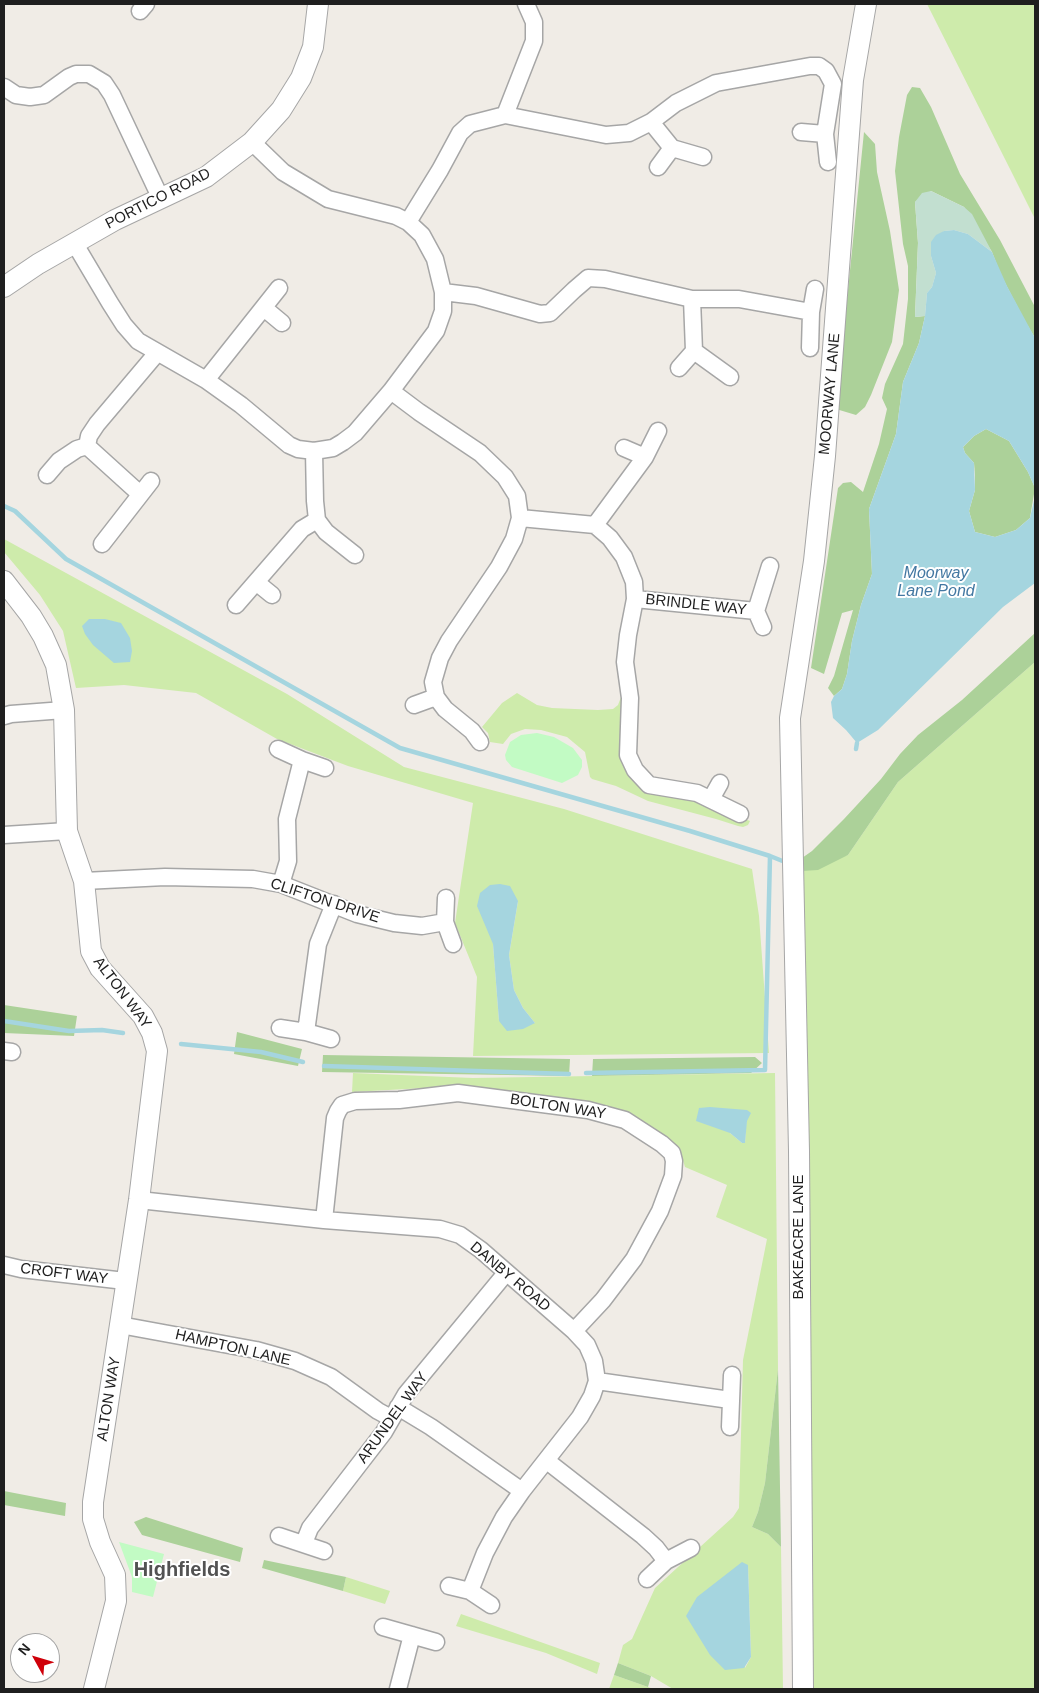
<!DOCTYPE html>
<style>
body{margin:0}
#map{position:relative;width:1039px;height:1693px;overflow:hidden;background:#f0ece6;font-family:Helvetica,sans-serif}
canvas{display:block}
.frame{position:absolute;inset:0;border:5px solid #1f1f1f;pointer-events:none}
.north{position:absolute;left:10px;top:1633px;width:50px;height:50px;box-sizing:border-box;background:#fff;border:1px solid #a5a5a5;border-radius:50%;rotate:309deg;font-size:14px;font-weight:700;line-height:20px;text-align:center;color:#1f1f1f}
.north::after{content:'';display:block;margin:auto;width:18px;height:22px;background:#cf000a;clip-path:polygon(50% 0,100% 100%,50% 72%,0 100%)}
</style>
<div id="map">
<canvas width="1039" height="1693"></canvas>
<div class="frame"></div>
<div class="north">N</div>
</div>
<script>
const ctx = document.querySelector('canvas').getContext('2d');
ctx.lineJoin = 'round';
function paint(path, color) { ctx.fillStyle = color; ctx.fill(path, 'evenodd'); }
const toPath = rows => new Path2D(rows.map(r => 'M' + r).join(''));
function trace(path, color, width, dash) { ctx.strokeStyle = color; ctx.lineWidth = width; ctx.lineCap = dash ? 'butt' : 'round'; ctx.setLineDash(dash || []); ctx.stroke(path); }
function label(font, color, halo, rows, align = 'center') {
  ctx.font = font + ' Helvetica,sans-serif'; ctx.lineWidth = 4; ctx.setLineDash([]); ctx.textBaseline = 'middle'; ctx.strokeStyle = halo; ctx.fillStyle = color; for (const [text, x, y, turn = 0] of rows) {
    ctx.save(); ctx.translate(x, y); ctx.rotate((+turn || 0) * Math.PI / 180); ctx.textAlign = isNaN(turn) ? turn : align; if (halo) ctx.strokeText(text, 0, 0); ctx.fillText(text, 0, 0); ctx.restore();
  }
}
paint(toPath([
 [927,4,1035,4,1035,219,1010,169],
 [4,539,287,694,404,767,564,809,752,869,759,916,769,1053,473,1056,477,977,455,923,473,803,348,766,277,739,196,693,124,685,76,688,63,631,40,595,4,552],
 [518,901,509,955,514,990,523,1008,535,1023,499,1021,493,944],
 [1035,662,1035,1689,804,1689,793,872,848,855,898,782],
 [517,693,537,705,552,708,598,710,613,709,618,705,621,697,624,697,625,767,695,800,750,821,748,825,743,827,738,826,716,819,648,801,616,786,592,779,590,777,585,752,567,737,541,730,525,729,511,734,503,744,490,742,488,733,482,727,502,703],
 [353,1073,473,1078,775,1073,778,1369,765,1483,758,1512,752,1527,768,1534,781,1547,783,1689,673,1689,651,1676,618,1663,623,1645,632,1639,655,1588,733,1517,739,1508,743,1360,767,1239,716,1217,727,1185,685,1167,679,1147,626,1112,598,1103,461,1086,352,1092],
 [734,1110,747,1110,745,1143,742,1143,730,1133],
 [748,1565,751,1657,745,1668],
 [346,1577,390,1591,385,1604,343,1591],
 [461,1614,600,1663,597,1674,546,1653,456,1626],
 [614,1675,648,1687,653,1689,609,1689]
]), '#ceebab');
paint(toPath([
 [912,87,920,88,931,107,960,174,1000,240,1035,307,1035,338,1023,318,1000,273,992,252,964,207,931,191,915,202,918,243,915,317,925,316,919,343,903,382,896,434,869,509,872,574,861,605,852,641,847,674,842,689,834,696,828,688,834,676,853,610,842,613,824,674,811,668,838,488,843,483,851,482,863,492,879,444,887,409,882,398,885,384,903,344,908,299,908,266,903,244,895,171,899,137,907,95],
 [864,132,875,144,877,172,890,231,899,290,892,342,871,395,865,407,856,415,836,409],
 [986,429,1009,441,1028,472,1035,488,1030,518,1016,530,995,537,975,532,969,511,975,490,975,475,974,463,965,453,963,447,974,436],
 [1035,633,1035,662,898,782,848,855,818,870,802,871,802,858,812,851,844,819,881,779,900,754,918,735,962,700],
 [4,1005,77,1016,74,1036,4,1033],
 [237,1032,302,1049,298,1066,234,1054],
 [323,1055,570,1059,569,1076,322,1072],
 [755,1057,762,1063,751,1073,592,1076,593,1059],
 [778,1369,781,1547,768,1534,752,1527,758,1512,765,1483],
 [4,1491,66,1503,65,1516,4,1505],
 [146,1517,243,1548,240,1562,142,1535,134,1522],
 [264,1560,346,1577,343,1591,262,1568],
 [618,1663,651,1676,648,1687,614,1675]
]), '#acd199');
paint(toPath([
 [931,191,964,207,972,214,992,252,968,234,954,230,944,231,931,256,936,273,932,287,927,293,925,316,915,317,918,243,915,202,922,193]
]), '#c2dfd0');
paint(toPath([
 [537,733,554,737,573,748,582,760,582,767,578,775,562,783,512,767,506,760,505,755,510,742,521,735],
 [119,1542,164,1554,153,1597,132,1592,132,1577]
]), '#c2fbc4');
paint(toPath([
 [954,230,968,234,992,252,1007,286,1035,338,1035,488,1028,472,1009,441,986,429,974,436,963,447,965,453,974,463,975,490,969,511,975,532,995,537,1016,530,1030,518,1035,496,1035,583,1003,607,878,730,857,743,846,730,833,718,831,702,834,696,842,689,847,674,852,641,861,605,872,574,869,509,896,434,903,382,919,343,925,316,927,293,932,287,936,273,931,256,931,242,936,235,944,231],
 [89,619,105,619,121,623,130,638,132,651,130,662,114,663,93,645,85,634,82,626],
 [500,884,510,886,518,901,509,955,514,990,523,1008,535,1023,523,1029,507,1031,499,1021,493,944,477,906,480,893,490,885],
 [710,1107,747,1110,751,1113,747,1121,745,1143,742,1143,730,1133,696,1121,699,1108],
 [742,1562,748,1565,751,1657,744,1668,725,1670,710,1655,686,1616,697,1597]
]), '#a5d5df');
trace(toPath([
 [4,506,15,511,66,559,400,748,690,831,770,856,785,862],
 [856,749,857,743],
 [4,1021,69,1031,102,1030,123,1033],
 [181,1044,261,1052,303,1062],
 [324,1066,569,1074],
 [586,1073,765,1070,770,856]
]), '#a5d5df', 4.5);
const minor = toPath([
 [140,11,146,4],
 [4,87,16,95,30,97,44,95,69,77,76,74,89,74,104,83,112,95,161,199],
 [505,115,534,41,534,22,526,4],
 [651,122,672,148,703,157],
 [801,132,825,134],
 [658,167,672,148],
 [408,222,440,170,460,133,470,124,505,115,606,135,629,133,651,122,676,103,716,83,810,66,819,66,826,71,833,84,825,134,828,162],
 [75,244,110,303,124,325,138,341,206,380,241,405,289,445,298,449,314,451,333,448,343,442,355,433,391,391,436,331,443,311,443,292,435,259,422,235,408,222,396,216,328,199,283,172,252,142],
 [443,292,476,296,540,314,550,313,574,290,588,278,605,279,692,299,739,299,811,312],
 [692,299,694,351,730,377],
 [264,308,282,323],
 [810,348,811,312,815,289],
 [679,368,694,351],
 [206,380,279,288],
 [391,391,419,412,480,453,505,477,517,496,520,518,514,539,499,567,449,641,440,658,433,682,436,697,445,709,472,731,480,742],
 [624,448,645,457],
 [314,451,315,501,317,520,326,532,355,555],
 [47,475,59,461,77,449,87,446],
 [140,494,87,446,89,436,97,424,157,353],
 [520,518,595,525,610,538,624,557,634,582,635,599,628,635,625,662,630,698,628,755,635,770,649,785,697,793,740,814],
 [595,525,645,457,658,431],
 [102,544,151,481],
 [256,582,272,595],
 [635,599,756,611,770,566],
 [236,605,302,529,317,520],
 [756,611,763,627],
 [414,705,436,697],
 [4,716,11,714,64,710],
 [278,749,302,760,325,768],
 [711,799,720,783],
 [4,835,67,831],
 [84,881,165,877,253,879,281,884,357,914,394,923,422,926,445,922],
 [281,884,288,861,287,819,302,760],
 [446,898,445,922,453,944],
 [280,1028,306,1032,331,1039],
 [306,1032,318,944,334,904],
 [4,1051,12,1052],
 [139,1200,324,1220,440,1229,460,1235,481,1250,574,1331,587,1345,594,1361,597,1381,592,1396,580,1417,522,1491,504,1517,485,1553,470,1591],
 [324,1220,335,1118,338,1111,342,1105,355,1101,399,1100,458,1093,588,1110,625,1120,662,1144,672,1153,674,1161,673,1176,660,1211,634,1259,603,1300,574,1331],
 [4,1265,21,1269,125,1281],
 [120,1325,256,1350,295,1361,331,1377,378,1411,391,1418],
 [597,1381,730,1400],
 [398,1407,431,1427,522,1491],
 [730,1427,732,1375],
 [547,1461,643,1536,656,1548,666,1561],
 [279,1536,324,1551],
 [304,1543,310,1528,384,1432,406,1394,506,1273],
 [647,1579,666,1561,691,1548],
 [449,1586,470,1591,491,1605],
 [383,1627,436,1642],
 [398,1689,412,1635]
]);
const tertiary = toPath([
 [4,287,38,264,115,220,206,177,252,142,281,110,301,78,313,47,318,4],
 [4,581,31,616,43,636,56,665,64,710,67,831,84,881,91,951,100,968,143,1016,152,1033,157,1051,139,1200,93,1502,93,1519,100,1542,115,1575,116,1601,94,1689],
 [803,1689,799,1151,790,718,814,561,825,456,853,80,866,4]
]);
trace(minor, '#a6a6a6', 19);
trace(tertiary, '#a6a6a6', 22);
trace(minor, '#fff', 16);
trace(tertiary, '#fff', 20);
label('15px', '#1f1f1f', '#fff', [
 ["PORTICO ROAD",158,199,-27],
 ["MOORWAY LANE",830,394,-85],
 ["BRINDLE WAY",696,605,6],
 ["CLIFTON DRIVE",325,901,18],
 ["ALTON WAY",122,993,53],
 ["BOLTON WAY",558,1107,9],
 ["BAKEACRE LANE",799,1237,-90],
 ["CROFT WAY",64,1274,7],
 ["DANBY ROAD",510,1277,40],
 ["HAMPTON LANE",233,1348,13],
 ["ALTON WAY",109,1399,-81],
 ["ARUNDEL WAY",393,1418,-54]
]);
label('italic 16px', '#4378a2', '#fff', [
 ["Moorway",936,574],
 ["Lane Pond",936,592]
]);
label('bold 20px', '#525252', '#fff', [
 ["Highfields",182,1570]
]);
</script>
